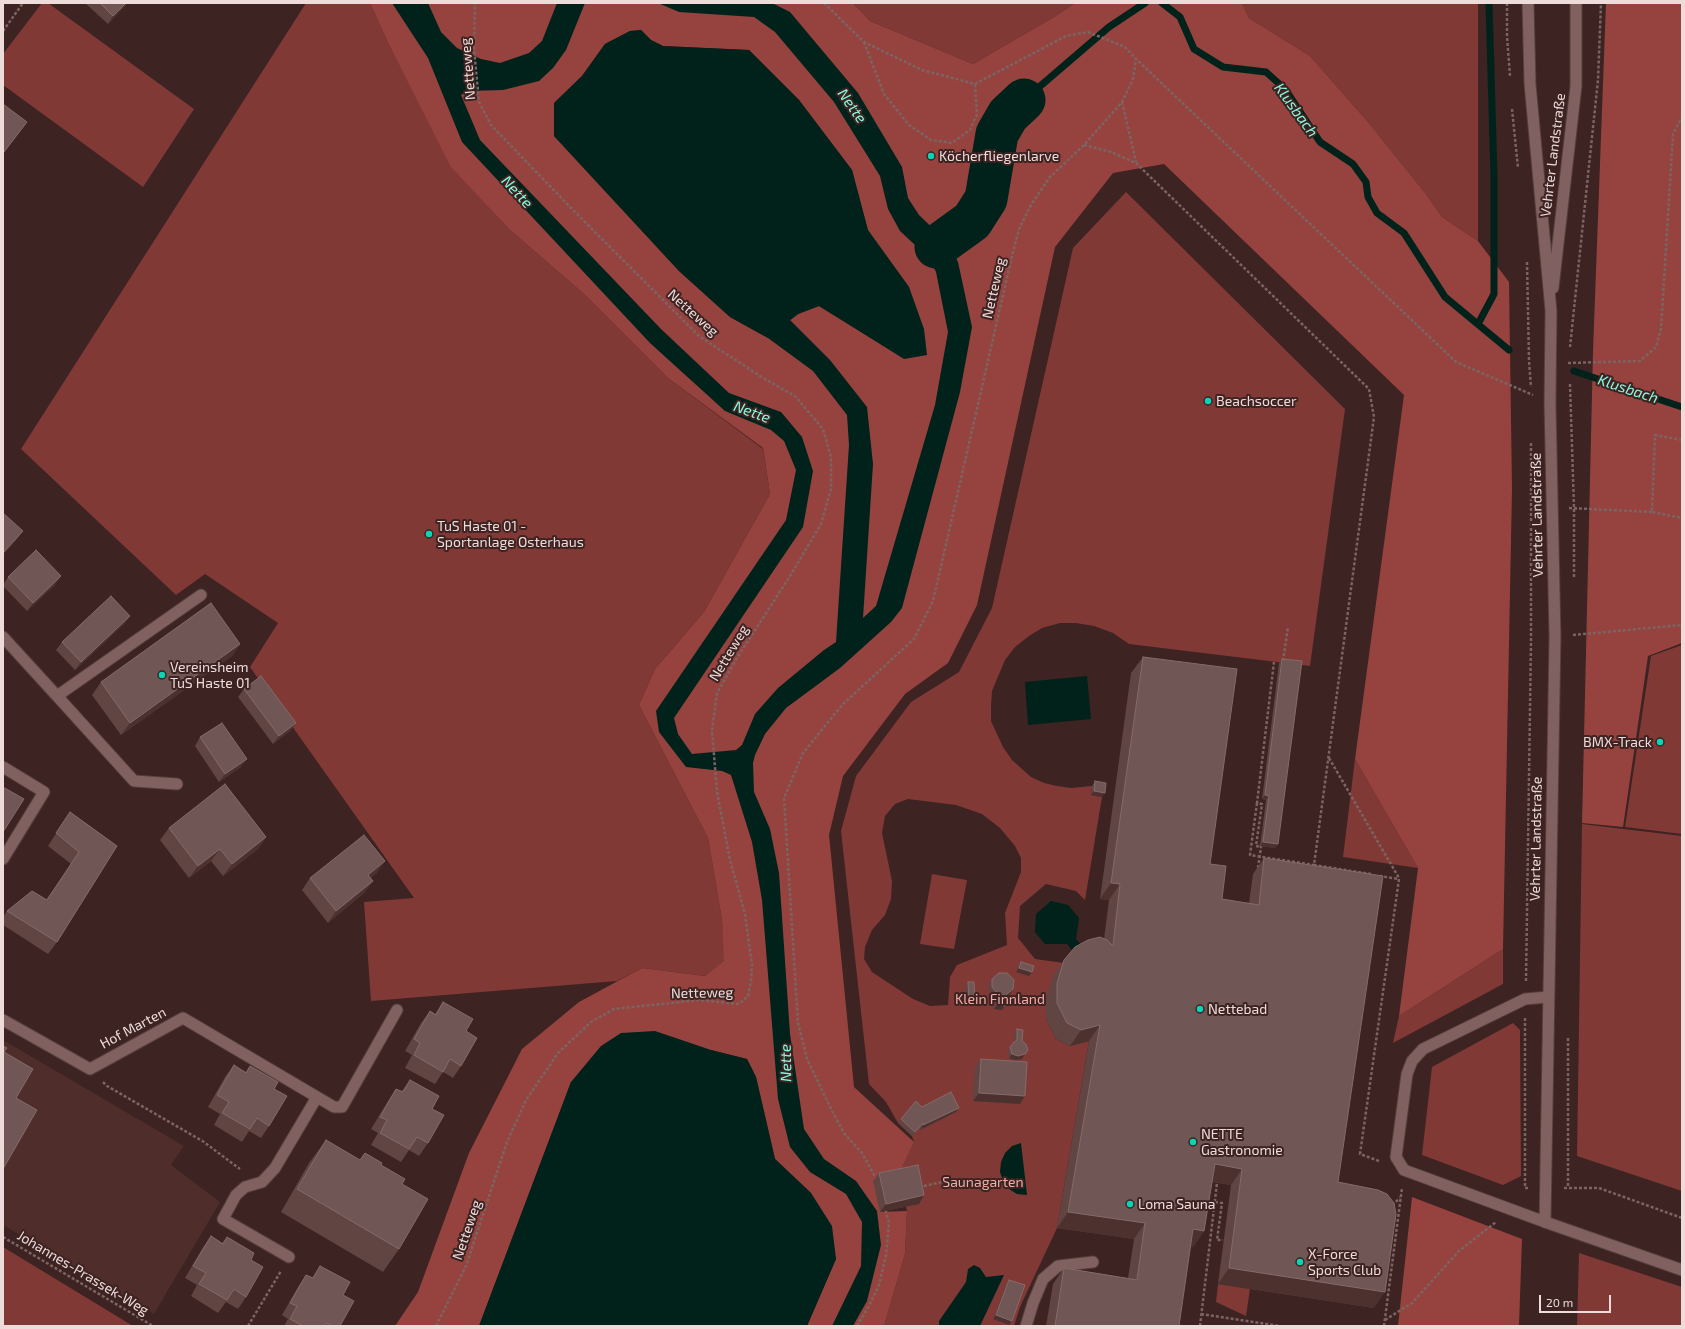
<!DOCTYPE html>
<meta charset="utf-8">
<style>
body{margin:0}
#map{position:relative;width:1685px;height:1329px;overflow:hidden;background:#3d2321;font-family:"Exo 2",sans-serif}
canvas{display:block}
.frame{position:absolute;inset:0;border:4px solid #eedcdb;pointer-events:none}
.scale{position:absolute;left:1539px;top:1295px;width:72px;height:18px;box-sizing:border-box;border:2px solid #eedcdb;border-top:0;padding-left:5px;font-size:12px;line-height:14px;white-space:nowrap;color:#eedcdb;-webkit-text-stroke:3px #3d2321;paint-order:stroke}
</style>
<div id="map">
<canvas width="1685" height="1329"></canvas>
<div class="frame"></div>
<div class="scale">20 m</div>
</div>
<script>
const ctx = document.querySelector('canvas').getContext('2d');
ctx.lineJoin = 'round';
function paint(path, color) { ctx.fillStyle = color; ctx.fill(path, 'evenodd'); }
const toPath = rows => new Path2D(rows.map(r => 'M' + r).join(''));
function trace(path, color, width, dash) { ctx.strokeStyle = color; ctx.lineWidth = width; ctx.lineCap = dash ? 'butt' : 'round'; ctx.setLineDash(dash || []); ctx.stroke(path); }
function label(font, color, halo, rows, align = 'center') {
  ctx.font = font + ' "Exo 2",sans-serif'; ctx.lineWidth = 4; ctx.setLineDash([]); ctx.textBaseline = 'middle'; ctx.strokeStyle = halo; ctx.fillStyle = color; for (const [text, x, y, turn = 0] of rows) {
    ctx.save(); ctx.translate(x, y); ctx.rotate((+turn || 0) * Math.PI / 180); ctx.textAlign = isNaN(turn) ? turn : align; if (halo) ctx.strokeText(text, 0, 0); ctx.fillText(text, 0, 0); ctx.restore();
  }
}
paint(toPath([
 [3,1040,184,1146,171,1165,220,1202,154,1314,3,1225]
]), '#4e2d2b');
paint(toPath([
 [42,3,48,3,194,109,143,187,3,85,3,54],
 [306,3,370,3,389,45,452,167,509,229,584,294,668,378,763,449,770,494,704,612,655,669,639,705,708,838,722,920,725,961,705,976,642,968,617,981,371,1001,364,902,414,898,250,667,278,623,205,574,176,595,21,449],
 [853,3,1075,3,1054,17,973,64,870,21],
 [1242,3,1478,3,1478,241,1442,217,1426,194,1368,122,1310,56,1249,18],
 [1126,192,1345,409,1310,666,1129,644,1113,633,1094,626,1076,623,1060,623,1042,628,1029,636,1015,647,1005,660,992,691,991,706,991,721,1003,747,1012,760,1031,777,1044,783,1057,786,1071,788,1092,786,1091,795,1102,797,1085,900,1076,891,1046,884,1020,906,1018,938,1035,959,1064,963,1046,999,1046,1019,1056,1039,1070,1046,1089,1041,1057,1228,1020,1307,1014,1326,884,1326,905,1254,907,1211,898,1172,914,1142,912,1136,898,1123,886,1102,869,1084,841,831,856,776,911,702,959,672,992,608,1073,248],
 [908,799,956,805,982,814,1000,828,1015,846,1021,858,1021,872,1005,913,1007,945,957,965,950,977,948,1005,930,1006,913,999,872,972,864,959,865,947,872,930,885,915,891,899,892,881,882,833,885,816,895,804],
 [1682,645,1682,834,1625,827,1651,656],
 [1355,759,1418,868,1343,857],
 [1582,824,1682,836,1682,1191,1577,1156],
 [932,874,967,880,954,949,920,944],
 [1503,949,1503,984,1393,1043,1399,1016],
 [1513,1023,1520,1030,1521,1176,1503,1185,1422,1155,1432,1067],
 [3,1247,133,1326,3,1326],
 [1579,1253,1682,1287,1682,1326,1577,1326],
 [1218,1284,1250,1289,1246,1316,1216,1302]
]), '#813936');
paint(toPath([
 [370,3,853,3,870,21,973,64,1054,17,1075,3,1242,3,1249,18,1310,56,1368,122,1426,194,1442,217,1478,241,1509,282,1512,489,1503,949,1399,1016,1418,868,1355,759,1404,395,1164,164,1113,173,1055,247,977,605,948,663,905,694,843,776,829,835,854,1087,914,1142,880,1212,907,1211,905,1254,884,1326,807,1326,836,1259,811,1193,775,1159,756,1077,747,1059,711,1050,571,1082,479,1326,395,1326,418,1292,469,1153,522,1049,579,1002,642,968,705,976,724,961,722,920,708,838,639,705,655,669,704,612,770,494,763,448,668,378,584,294,509,229,451,167,389,45],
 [641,30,651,40,663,46,749,50,799,100,852,170,868,231,909,287,904,358,819,306,798,314,768,338,730,317,679,271,554,136,554,103,582,76,605,44,630,31],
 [1606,3,1682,3,1682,643,1648,656,1623,827,1582,823,1593,351],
 [1412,1197,1522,1239,1519,1326,1398,1326]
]), '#96433f');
paint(toPath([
 [392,3,428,3,441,32,457,48,481,59,500,63,529,53,542,41,557,3,585,3,566,50,553,68,539,81,503,90,467,91,461,95,480,140,661,329,729,393,781,412,802,437,813,471,803,527,674,718,678,734,692,754,736,750,742,745,755,714,778,688,824,650,836,642,849,445,847,415,813,371,768,338,730,317,679,271,554,136,554,103,582,76,605,44,630,31,641,30,651,40,663,46,749,50,799,100,852,170,868,230,909,287,924,329,927,355,904,359,819,306,798,314,790,320,830,360,867,407,873,464,863,618,876,606,935,405,948,332,936,272,929,258,900,231,888,209,880,176,834,102,775,32,754,17,679,12,658,3,772,3,790,12,858,93,902,167,908,198,919,215,949,244,958,262,972,327,960,392,902,608,891,622,840,668,786,708,765,734,755,755,753,763,754,792,770,829,779,873,790,1034,804,1129,824,1159,856,1181,877,1211,881,1245,867,1301,853,1326,832,1326,861,1266,862,1222,846,1194,810,1172,790,1147,778,1099,762,900,752,842,731,775,722,771,686,767,659,732,656,711,786,520,796,470,784,441,771,430,725,411,650,343,462,142,428,58],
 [1087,676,1091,719,1028,725,1025,682],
 [1051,901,1068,905,1079,918,1076,939,1088,953,1077,956,1067,944,1045,944,1035,932,1036,914],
 [655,1031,711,1050,747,1059,756,1077,775,1159,811,1193,832,1226,836,1259,807,1326,479,1326,571,1082,601,1046,621,1033],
 [1021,1143,1027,1195,1017,1194,1009,1189,1003,1181,1000,1172,1001,1162,1005,1153,1012,1146],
 [974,1265,980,1268,986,1277,1004,1275,980,1326,939,1326,939,1321,966,1282,968,1269]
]), '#00221b');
trace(toPath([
 [1162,3,1180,17,1194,49,1223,67,1266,72,1285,89,1320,142,1353,164,1366,182,1368,197,1377,213,1404,233,1445,297,1509,350],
 [1024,100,1109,27,1145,3],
 [1478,324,1494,294,1494,177,1489,3],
 [1574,371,1682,407]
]), '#00221b', 7);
trace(toPath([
 [936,247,972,221,986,199,997,134,1008,115,1024,100]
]), '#00221b', 43);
const service = toPath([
 [3,637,57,696,201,595],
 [57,696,134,781,177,784],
 [3,767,44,792,3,859],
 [1545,1222,1404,1170,1396,1157,1407,1074,1412,1061,1423,1049,1525,999,1548,997],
 [1026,1326,1033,1303,1043,1279,1058,1266,1093,1262]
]);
const minor = toPath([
 [3,1020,90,1069,183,1018,317,1097,275,1168,262,1182,245,1187,236,1195,223,1219,289,1257],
 [317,1097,334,1107,342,1107,397,1010],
 [1545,1222,1682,1270]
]);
const secondary = toPath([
 [1528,3,1530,84,1551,311,1550,403,1555,637,1545,1222],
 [1553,288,1576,86,1576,3]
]);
trace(service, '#543e3d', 13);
trace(minor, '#543e3d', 13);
trace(secondary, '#543e3d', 13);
trace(toPath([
 [824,3,864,42,922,70,975,84,1066,36,1088,32,1125,47,1136,59,1456,362,1533,395],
 [1507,3,1507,36,1510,76],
 [3,31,23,3],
 [864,42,884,94,909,125,931,140,952,143,970,130,977,114,975,84],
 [1122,102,1136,162],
 [1512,109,1518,168],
 [1084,145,1111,152,1136,163,1369,389,1374,417,1314,865,1371,874],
 [1527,262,1529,361,1531,387],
 [1570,347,1598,80,1601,3],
 [1568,363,1640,361,1656,347,1661,329,1673,134,1682,117],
 [1570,384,1574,508,1574,579],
 [1682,440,1655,435,1652,512,1682,518],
 [1569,508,1652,512],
 [1573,635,1682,625],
 [1283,661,1288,627],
 [1329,758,1399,878],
 [1257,803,1250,855,1314,865],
 [1261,844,1261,847,1256,846,1262,804,1257,803,1274,662],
 [1526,981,1531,641,1531,442],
 [1525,1018,1525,1188,1529,1188],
 [1568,1038,1568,1188],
 [103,1082,107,1086,204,1142,240,1169],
 [1379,1161,1360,1154,1399,879,1380,876],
 [877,1180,862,1153,844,1133,832,1111,807,1059,798,1023,784,798,803,753,843,704,914,639,933,601,1011,260,1019,229,1031,205,1049,178,1084,145,1122,102,1133,79,1136,59],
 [919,1187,956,1179],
 [1564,1188,1599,1188,1682,1218],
 [1215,1202,1222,1203,1217,1240,1223,1240],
 [1392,1205,1400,1198],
 [3,1237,153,1326],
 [1201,1314,1280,1326],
 [1385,1320,1412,1303,1459,1251,1496,1222],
 [248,1326,281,1271],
 [436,1326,466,1266,507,1142,526,1100,558,1053,591,1022,614,1009,699,1000,739,1004,748,996,751,981,752,965,745,914,730,860,717,792,712,730,717,693,737,658,790,576,821,524,831,489,831,457,823,429,795,396,763,378,699,336,573,210,491,125,479,102,474,48,475,3],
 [857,1326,870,1304,879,1285,886,1255,889,1223,885,1208],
 [1200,1326,1217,1183],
 [1384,1326,1402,1188]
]), '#7b6462', 2.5, [3, 2]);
trace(service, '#80615f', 11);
trace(minor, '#80615f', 11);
trace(secondary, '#80615f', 11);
trace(toPath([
 [1258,868,1261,847]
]), '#7b6462', 2.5, [3, 2]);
paint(toPath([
 [85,3,128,3,108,24],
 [8,577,55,585,27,611,3,586,3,585],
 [130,616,124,624,75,670,56,650,62,642],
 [240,644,232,656,121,735,92,695,101,682],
 [1143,657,1222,899,1249,903,1253,874,1264,858,1338,1182,1374,1308,1218,1284,1231,1185,1212,1182,1204,1231,1193,1247,1190,1246,1179,1326,1046,1326,1053,1284,1064,1268,1128,1278,1134,1239,1057,1228,1089,1041,1070,1046,1056,1039,1046,1019,1046,999,1053,976,1064,960,1104,939,1109,900,1100,899,1131,673],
 [1282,659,1278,844,1275,848,1260,846,1266,800,1262,799,1279,663],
 [244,689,296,723,290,731,273,744,238,697],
 [200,737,241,767,219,782,195,746],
 [1095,781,1102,797,1091,795,1092,786],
 [70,812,117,846,57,942,48,954,3,925,3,917,7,911,46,900,71,864,48,846],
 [169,828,266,837,258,849,223,876,211,861,189,878,160,840],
 [377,873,370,878,373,881,364,893,328,923,302,890,310,878],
 [1021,962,1029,976,1016,972,1018,966],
 [992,979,1013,989,1010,994,1006,997,1005,1006,1002,1010,994,1009,995,998,989,992,989,983],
 [968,982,972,1003,966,1004,965,987],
 [443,1002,466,1031,461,1066,453,1078,443,1072,435,1084,405,1068,412,1055,405,1051,421,1023,430,1011,435,1014],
 [1017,1029,1022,1041,1022,1059,1015,1060,1009,1058,1007,1052,1013,1043,1014,1042,1014,1034],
 [981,1059,1020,1104,973,1101,975,1067],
 [234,1065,246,1072,250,1066,274,1089,269,1126,261,1138,249,1131,242,1142,214,1125,220,1114,208,1107,225,1077],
 [410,1080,432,1109,428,1143,419,1156,409,1150,401,1162,371,1145,378,1133,371,1129,388,1101,396,1089,401,1092],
 [922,1107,956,1112,920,1130,920,1128,912,1136,898,1123,901,1119],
 [326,1140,360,1160,365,1153,381,1165,402,1184,399,1249,383,1272,281,1212,309,1163],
 [879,1173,924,1195,919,1204,880,1212,873,1181],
 [211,1236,222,1243,227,1237,251,1260,246,1297,238,1309,226,1302,218,1313,191,1296,197,1285,185,1278,202,1249],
 [320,1266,343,1295,340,1326,284,1326,288,1319,282,1315,298,1287,306,1275,312,1278],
 [1009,1280,1009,1325,993,1319,1006,1284]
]), '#614543');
paint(toPath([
 [126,3,128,3,108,24,113,16],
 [23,531,14,543,3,555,3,553],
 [61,576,55,585,27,611,33,603],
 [130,616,124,624,75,670,81,662],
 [240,644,232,656,121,735,130,723],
 [296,723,290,731,273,744,279,736],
 [247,759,241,767,219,782,225,774],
 [1094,791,1105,793,1102,797,1091,795],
 [1265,795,1269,796,1266,800,1262,799],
 [266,837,258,849,223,876,232,864],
 [1263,842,1278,844,1275,848,1260,846],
 [220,849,211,861,189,878,198,866],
 [385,861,377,873,359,887,368,875],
 [373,881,364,893,328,923,336,911],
 [1111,883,1120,884,1109,900,1100,899],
 [1019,968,1032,972,1029,976,1016,972],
 [1013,989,1010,994,1003,999,1006,995],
 [975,999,972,1003,966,1004,969,1000],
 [997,1005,1005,1006,1002,1010,994,1009],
 [1100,1025,1089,1041,1070,1046,1081,1030],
 [1012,1054,1025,1054,1022,1059,1015,1060,1009,1058],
 [979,1093,1025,1096,1020,1104,973,1101],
 [959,1108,956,1112,920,1130,923,1125],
 [1215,1164,1242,1169,1231,1185,1203,1180],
 [924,1195,919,1204,880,1212,886,1204],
 [1068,1212,1145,1223,1134,1239,1057,1228],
 [1193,1229,1204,1231,1193,1247,1181,1245],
 [1229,1268,1385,1292,1374,1308,1218,1284],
 [996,1315,1012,1321,1009,1325,993,1319]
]), '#4c312f');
const building = toPath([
 [100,3,126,3,113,16,100,3],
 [3,104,27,122,4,152,3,151,3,104],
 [3,513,23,531,3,553,3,513],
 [36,550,61,576,33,603,8,577,36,550],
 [111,596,130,616,81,662,62,642,111,596],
 [211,603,240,644,130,723,101,682,211,603],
 [1143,657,1237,669,1210,864,1226,866,1222,899,1259,905,1264,858,1383,876,1338,1182,1378,1190,1387,1194,1394,1203,1396,1214,1385,1292,1229,1268,1242,1169,1215,1164,1204,1231,1193,1229,1179,1326,1055,1326,1064,1268,1137,1280,1145,1223,1068,1212,1100,1025,1081,1030,1067,1023,1057,1003,1057,983,1064,960,1075,947,1088,940,1100,937,1107,940,1113,946,1120,884,1111,883,1143,657],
 [1282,659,1302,661,1278,844,1263,842,1269,796,1265,795,1282,659],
 [261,676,296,723,279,736,244,689,261,676],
 [222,723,247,759,225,774,200,737,222,723],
 [1095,781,1106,783,1105,793,1094,791,1095,781],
 [225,784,266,837,232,864,220,849,198,866,169,828,225,784],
 [3,787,24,799,3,832,3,787],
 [70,812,117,846,57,942,7,911,32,891,47,900,79,852,56,833,70,812],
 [364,835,385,861,368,875,373,881,336,911,310,878,364,835],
 [1021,962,1034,966,1032,972,1019,968,1021,962],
 [999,973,1007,973,1014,980,1013,989,1006,995,1005,1006,997,1005,998,994,992,987,992,979,999,973],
 [968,982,974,982,975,999,969,1000,968,982],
 [443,1002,473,1019,466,1031,477,1038,461,1066,450,1059,443,1072,414,1055,420,1043,414,1039,430,1011,436,1015,443,1002],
 [1017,1029,1023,1030,1022,1041,1026,1044,1028,1050,1025,1054,1018,1056,1012,1054,1010,1047,1013,1043,1017,1040,1017,1029],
 [3,1046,7,1048,4,1052,33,1069,16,1098,37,1110,3,1169,3,1046],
 [981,1059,1027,1062,1025,1096,979,1093,981,1059],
 [234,1065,246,1073,250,1066,278,1082,274,1089,287,1096,269,1126,257,1118,250,1129,222,1113,229,1102,217,1095,234,1065],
 [410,1080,439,1096,432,1109,444,1115,428,1143,417,1137,409,1149,380,1133,387,1120,380,1117,396,1089,403,1092,410,1080],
 [951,1092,959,1108,923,1125,923,1123,915,1132,901,1119,916,1101,922,1107,951,1092],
 [326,1140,360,1160,365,1153,382,1163,381,1165,405,1179,402,1184,428,1199,399,1249,297,1189,326,1140],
 [918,1165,924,1195,886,1204,879,1173,918,1165],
 [211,1236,223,1244,227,1237,254,1253,251,1260,263,1267,246,1297,234,1289,227,1300,199,1284,206,1273,193,1266,211,1236],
 [320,1266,350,1282,343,1295,354,1301,340,1326,332,1326,327,1323,325,1326,303,1326,290,1319,297,1306,290,1303,306,1275,313,1278,320,1266],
 [1009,1280,1025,1285,1012,1321,996,1315,1009,1280]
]);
paint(building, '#705654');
trace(building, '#846b69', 1);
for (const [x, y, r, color] of [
 [931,156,4,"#08d5b5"],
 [1208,401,4,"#08d5b5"],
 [429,534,4,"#08d5b5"],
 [162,675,4,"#08d5b5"],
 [1660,742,4,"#08d5b5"],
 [1200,1009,4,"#08d5b5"],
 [1193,1142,4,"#08d5b5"],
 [1130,1204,4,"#08d5b5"],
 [1300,1262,4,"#08d5b5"]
]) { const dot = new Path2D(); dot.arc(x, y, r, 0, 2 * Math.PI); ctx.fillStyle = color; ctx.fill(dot); trace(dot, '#3d2321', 1.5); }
label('14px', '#eedcdb', '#3d2321', [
 ["Netteweg",468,69,-95],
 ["Vehrter Landstraße",1553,155,-83],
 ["Netteweg",994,288,-77],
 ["Netteweg",693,313,42],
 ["Vehrter Landstraße",1537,515,-91],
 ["Netteweg",729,653,-59],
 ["Vehrter Landstraße",1536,839,-89],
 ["Netteweg",702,993,-1],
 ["Hof Marten",133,1028,-28],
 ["Netteweg",467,1230,-71],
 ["Johannes-Prassek-Weg",83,1273,31]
]);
label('14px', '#eedcdb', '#3d2321', [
 ["Köcherfliegenlarve",939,156],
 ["Beachsoccer",1216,401],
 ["TuS Haste 01 -",437,526],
 ["Sportanlage Osterhaus",437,542],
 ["Vereinsheim",170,667],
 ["TuS Haste 01",170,683],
 ["BMX-Track",1652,742,"right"],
 ["Nettebad",1208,1009],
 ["NETTE",1201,1134],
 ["Gastronomie",1201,1150],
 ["Loma Sauna",1138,1204],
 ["X-Force",1308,1254],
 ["Sports Club",1308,1270]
], 'left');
label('14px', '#f3aba6', '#3d2321', [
 ["Klein Finnland",1000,999],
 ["Saunagarten",983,1182]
]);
label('italic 15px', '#85fbe0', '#3d2321', [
 ["Nette",852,106,55],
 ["Klusbach",1296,110,54],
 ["Nette",517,192,47],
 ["Klusbach",1628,389,18],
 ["Nette",752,412,20],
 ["Nette",786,1063,-91]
]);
</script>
